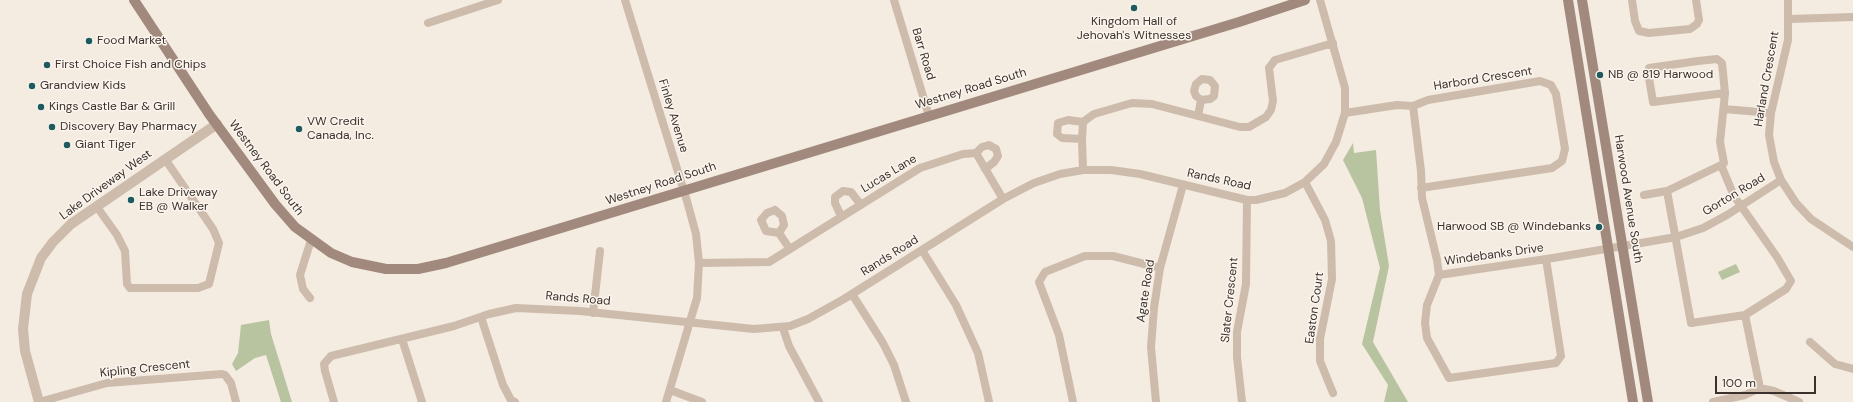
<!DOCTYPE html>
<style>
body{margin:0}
#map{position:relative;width:1853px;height:402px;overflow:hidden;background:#f4ebe1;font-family:"DM Sans",sans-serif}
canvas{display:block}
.scale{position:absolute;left:1715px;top:376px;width:101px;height:18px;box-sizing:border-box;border:2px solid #3b302b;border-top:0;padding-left:5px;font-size:12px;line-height:14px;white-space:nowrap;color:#3b302b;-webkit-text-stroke:3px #fbf5ee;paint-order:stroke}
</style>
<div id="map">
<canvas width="1853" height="402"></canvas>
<div class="scale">100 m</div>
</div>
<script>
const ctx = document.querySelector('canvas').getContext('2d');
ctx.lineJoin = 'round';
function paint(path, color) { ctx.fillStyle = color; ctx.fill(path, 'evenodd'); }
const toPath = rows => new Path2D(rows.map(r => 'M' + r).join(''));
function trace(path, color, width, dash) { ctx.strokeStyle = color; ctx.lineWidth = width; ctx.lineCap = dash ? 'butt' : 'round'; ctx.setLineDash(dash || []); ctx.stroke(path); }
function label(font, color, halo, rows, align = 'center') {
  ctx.font = font + ' "DM Sans",sans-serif'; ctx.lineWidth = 3; ctx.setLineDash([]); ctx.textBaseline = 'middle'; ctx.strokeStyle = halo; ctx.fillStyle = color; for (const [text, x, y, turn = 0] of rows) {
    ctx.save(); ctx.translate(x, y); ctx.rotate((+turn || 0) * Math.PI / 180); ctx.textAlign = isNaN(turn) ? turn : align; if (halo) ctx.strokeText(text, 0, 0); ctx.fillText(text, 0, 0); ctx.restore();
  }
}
paint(toPath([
 [1353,143,1354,153,1376,150,1380,210,1389,266,1373,342,1408,402,1384,402,1388,385,1362,344,1380,268,1362,198,1343,160],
 [1736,264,1740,272,1722,280,1718,272],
 [269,320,271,334,292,402,281,402,266,355,255,358,236,371,232,364,238,353,241,325]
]), '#b8c4a0');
trace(toPath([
 [625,0,687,201,696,234,699,263,697,298,666,402],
 [894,0,929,116],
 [1632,0,1635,21,1639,31,1649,33,1690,29,1697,24,1699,20,1696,0],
 [1788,0,1788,40,1771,113,1769,135,1774,162,1781,180,1796,203,1811,219,1853,247],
 [1789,19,1853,17],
 [428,23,498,0],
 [1413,106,1421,171,1422,198,1437,260,1439,275,1427,305,1425,323,1427,338,1449,378,1556,363,1561,356,1546,259],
 [1724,109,1771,113],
 [1345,113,1397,105,1413,106,1428,100,1540,81,1551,85,1556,94,1565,149,1562,161,1552,168,1421,188],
 [1198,116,1201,100,1210,99,1214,96,1215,86,1210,80,1202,79,1196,84,1194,91,1196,96,1201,100],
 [1082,139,1062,138,1057,134,1058,123,1068,120,1083,122,1094,114,1132,103,1152,104,1240,127,1249,127,1266,117,1271,110,1273,101,1269,68,1275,60,1333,43],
 [976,153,1003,199],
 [1083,170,1082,139,1083,122],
 [1305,182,1325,220,1331,241,1332,279,1320,339,1320,361,1333,393],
 [1667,191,1691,323,1745,315,1786,289,1791,281,1777,257,1734,196,1721,165,1724,163,1720,142,1725,93,1722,63,1717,59,1698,61,1649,68,1648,72,1653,102,1725,93],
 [1644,195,1667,191,1721,165],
 [97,207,117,235,125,251,127,284,130,288,198,288,209,284,219,243,213,229,165,159],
 [775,210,782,216,784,225,779,233,766,231,761,220,767,213,775,210],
 [841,216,835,203,835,197,843,191,851,192,861,205],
 [779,233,789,248],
 [922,250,956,305,978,353,989,402],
 [699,263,769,262,920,168,963,154,976,153,982,147,989,145,996,149,998,156,994,162,985,169],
 [1439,275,1553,258,1676,237,1703,228,1727,215,1781,180],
 [852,294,883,343,894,365,906,402],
 [310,298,303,289,300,275,311,240],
 [593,313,600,251],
 [1745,315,1760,388],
 [481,317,503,385,511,400,515,402],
 [783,328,789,346,819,402],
 [402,339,422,402],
 [1810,342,1835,364,1853,369],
 [670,390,702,402],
 [39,402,107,383,222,374,225,375,231,383,236,402],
 [334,402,325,371,324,364,331,356,454,326,489,314,516,308,580,311,754,329,790,326,808,319,844,299,1003,199,1034,183,1060,174,1083,170,1111,170,1140,174,1247,200,1256,200,1285,193,1305,182,1324,164,1336,142,1345,113,1345,88,1320,0],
 [1073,402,1059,335,1039,282,1045,272,1085,256,1113,256,1160,268],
 [1156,402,1151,347,1154,308,1160,268,1183,185],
 [1242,402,1237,357,1237,332,1246,284,1247,200],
 [1713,402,1745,395,1760,388,1774,391,1799,402]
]), '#cdbbac', 8);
trace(toPath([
 [39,402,25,351,23,329,27,294,41,258,53,242,71,224,217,124]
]), '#cdbbac', 10);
trace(toPath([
 [134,0,209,114,275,204,295,227,331,253,352,262,386,269,418,269,446,263,1239,22,1305,0],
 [1568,0,1633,402],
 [1582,0,1648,402]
]), '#a18a7d', 10);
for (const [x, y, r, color] of [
 [1134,8,4,"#1f5a5e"],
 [89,41,4,"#1f5a5e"],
 [47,65,4,"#1f5a5e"],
 [1600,75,4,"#1f5a5e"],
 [32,86,4,"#1f5a5e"],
 [41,107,4,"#1f5a5e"],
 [52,127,4,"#1f5a5e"],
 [299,129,4,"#1f5a5e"],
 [67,145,4,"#1f5a5e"],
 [131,200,4,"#1f5a5e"],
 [1599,227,4,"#1f5a5e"]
]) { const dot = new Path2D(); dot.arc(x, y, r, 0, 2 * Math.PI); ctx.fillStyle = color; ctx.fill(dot); trace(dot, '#fbf5ee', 1.5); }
label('12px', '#3b302b', '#fbf5ee', [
 ["Kingdom Hall of",1134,22,"center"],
 ["Jehovah's Witnesses",1134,36,"center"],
 ["Food Market",97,41],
 ["First Choice Fish and Chips",55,65],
 ["NB @ 819 Harwood",1608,75],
 ["Grandview Kids",40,86],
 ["Kings Castle Bar & Grill",49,107],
 ["VW Credit",307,122],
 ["Canada, Inc.",307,136],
 ["Discovery Bay Pharmacy",60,127],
 ["Giant Tiger",75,145],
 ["Lake Driveway",139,193],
 ["EB @ Walker",139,207],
 ["Harwood SB @ Windebanks",1591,227,"right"]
], 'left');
label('12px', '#3b302b', '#fbf5ee', [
 ["Barr Road",923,54,73],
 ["Harbord Crescent",1483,79,-9],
 ["Harland Crescent",1767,79,-80],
 ["Westney Road South",971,89,-17],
 ["Finley Avenue",673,116,73],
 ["Westney Road South",266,168,53],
 ["Lucas Lane",889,174,-31],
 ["Rands Road",1219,180,12],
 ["Westney Road South",661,184,-18],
 ["Lake Driveway West",106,185,-36],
 ["Gorton Road",1734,195,-31],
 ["Harwood Avenue South",1628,199,81],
 ["Windebanks Drive",1494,255,-8],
 ["Rands Road",890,256,-32],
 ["Agate Road",1146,291,-81],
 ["Rands Road",578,299,5],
 ["Slater Crescent",1230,300,-84],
 ["Easton Court",1315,308,-82],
 ["Kipling Crescent",145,369,-6]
]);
</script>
